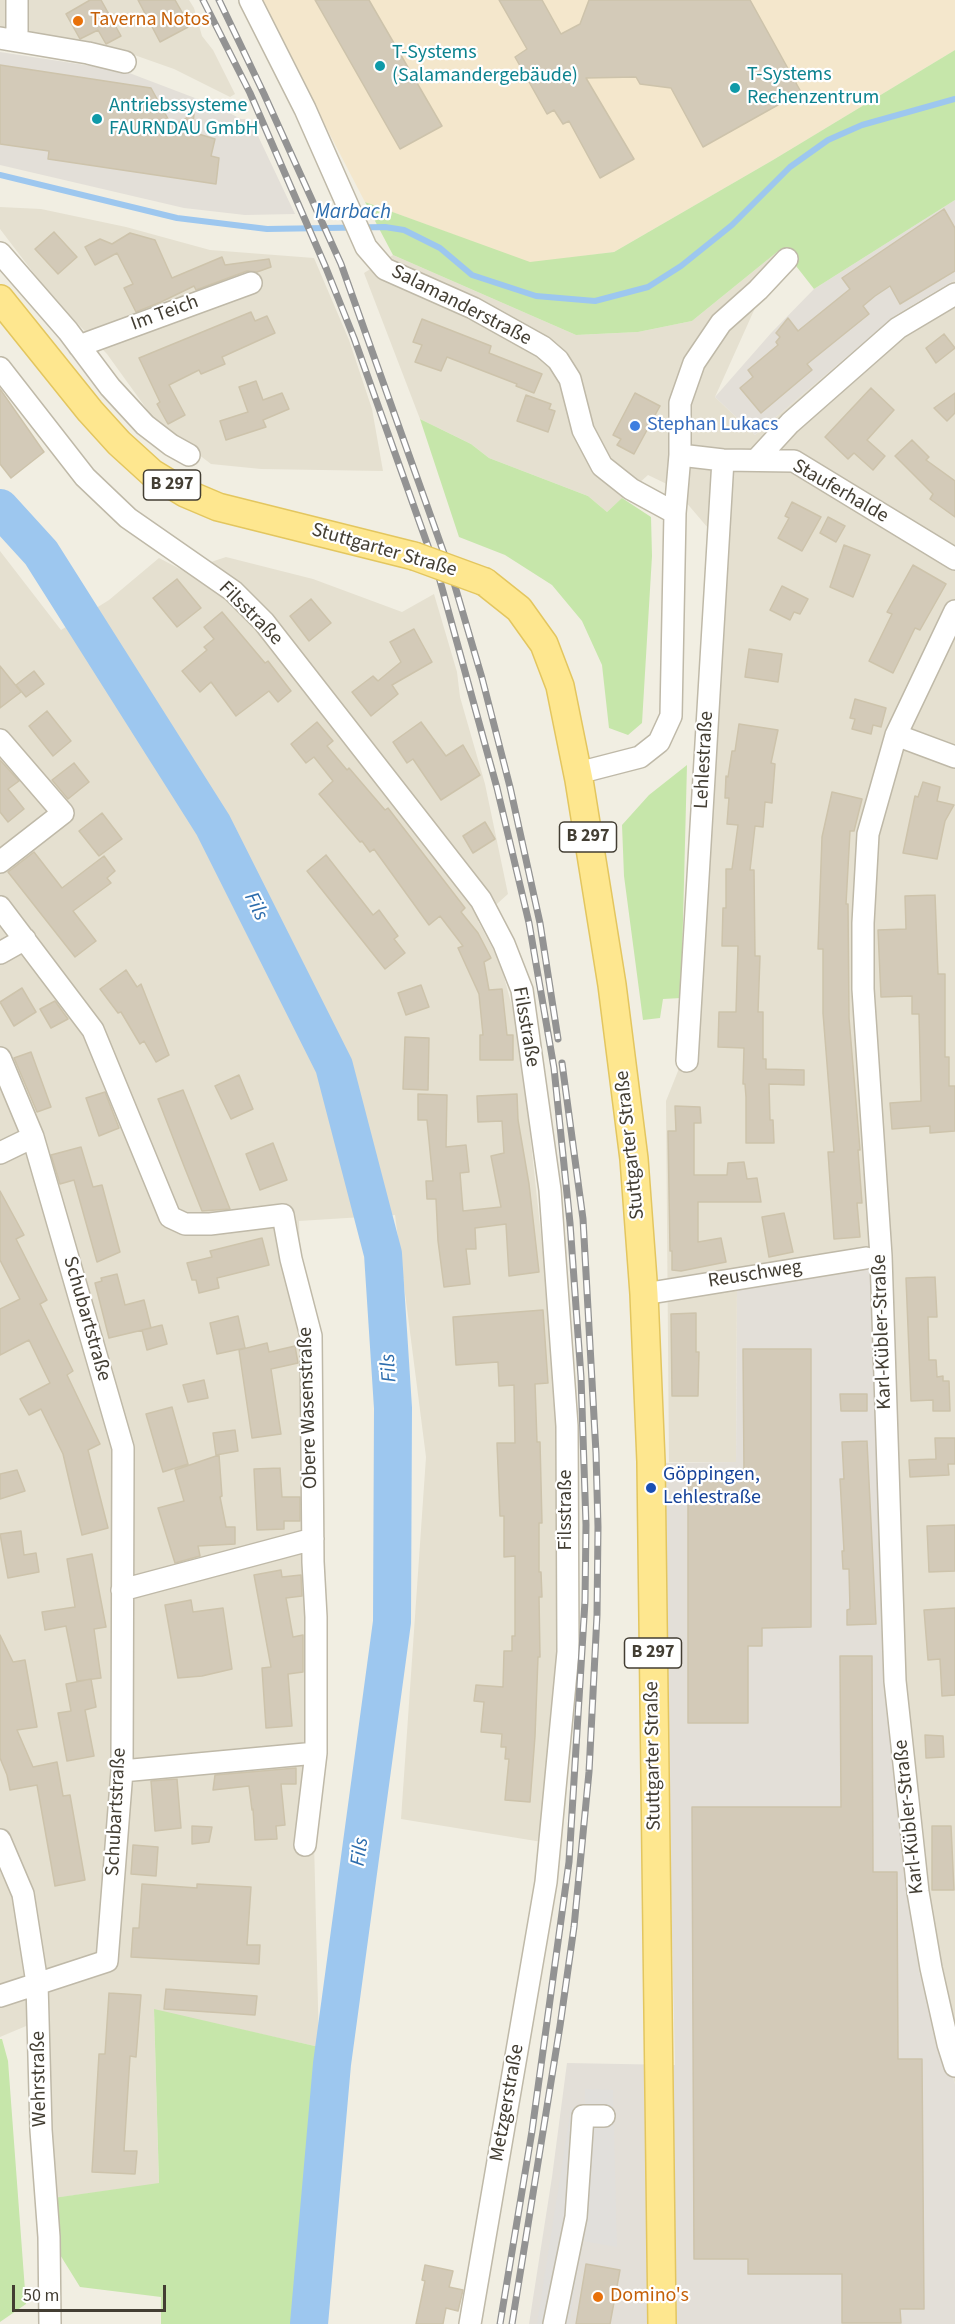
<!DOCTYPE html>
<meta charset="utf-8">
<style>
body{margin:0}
#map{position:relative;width:955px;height:2324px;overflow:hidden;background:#f1eee2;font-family:"Source Sans 3",sans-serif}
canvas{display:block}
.scale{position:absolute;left:12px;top:2285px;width:154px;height:27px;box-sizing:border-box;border:3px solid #433e33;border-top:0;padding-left:8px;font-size:18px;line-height:21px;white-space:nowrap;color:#433e33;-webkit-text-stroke:4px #fff;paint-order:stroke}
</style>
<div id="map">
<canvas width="955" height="2324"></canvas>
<div class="scale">50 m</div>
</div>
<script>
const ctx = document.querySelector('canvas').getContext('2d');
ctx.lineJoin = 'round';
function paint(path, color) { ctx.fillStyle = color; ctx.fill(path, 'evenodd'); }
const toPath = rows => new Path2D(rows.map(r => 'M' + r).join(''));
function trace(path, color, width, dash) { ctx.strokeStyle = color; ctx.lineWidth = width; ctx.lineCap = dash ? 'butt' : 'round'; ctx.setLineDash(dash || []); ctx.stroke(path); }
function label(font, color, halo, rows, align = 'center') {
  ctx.font = font + ' "Source Sans 3",sans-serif'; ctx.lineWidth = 4.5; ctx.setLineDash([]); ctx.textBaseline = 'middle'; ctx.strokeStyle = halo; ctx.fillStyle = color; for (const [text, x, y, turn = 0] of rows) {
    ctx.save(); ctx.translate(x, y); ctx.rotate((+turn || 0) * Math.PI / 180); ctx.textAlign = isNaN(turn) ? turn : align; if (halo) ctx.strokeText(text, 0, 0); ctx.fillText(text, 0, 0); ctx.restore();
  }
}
paint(toPath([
 [0,0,189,0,194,8,202,36,213,50,235,94,230,97,174,69,123,51,0,28],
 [0,207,41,209,126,227,210,250,314,258,349,340,372,409,383,471,261,469,211,464,156,422,107,354,51,296,0,229],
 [782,248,715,397,755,435,896,315,955,280,955,2084,919,1971,913,1896,737,1290,736,1462,669,1462,666,1101,678,1071,681,1041,714,535,673,487,648,475,607,512,588,496,489,458,471,444,420,419,364,273,393,255,576,335,638,332,692,321],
 [0,551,61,630,109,600,159,558,184,571,226,557,313,579,402,612,434,594,457,672,460,697,485,784,508,894,478,921,500,962,514,1014,526,1097,554,1354,560,1638,542,1842,401,1819,426,1457,395,1215,299,1221,319,2047,154,2010,159,2184,46,2199,38,2021,0,2037]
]), '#e5e0d0');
paint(toPath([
 [260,0,955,0,955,50,773,160,614,252,530,263,365,202]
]), '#f4e7cc');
paint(toPath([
 [0,52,124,71,216,106,241,119,250,119,295,214,245,215,184,208,0,165],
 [955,200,955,280,896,315,755,435,715,397,772,332,814,289],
 [874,1267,913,1896,919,1971,955,2084,955,2324,529,2324,552,2177,567,2063,675,2065,661,1463,736,1462,737,1290]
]), '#e3dfd8');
paint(toPath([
 [955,50,955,200,814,289,782,248,692,321,638,332,576,335,393,255,365,202,530,262,614,252,773,160],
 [420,419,471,444,489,458,588,496,607,512,622,498,651,517,652,556,642,723,628,735,609,728,602,665,582,621,552,585,505,555,459,537],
 [687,765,681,998,663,999,660,1018,643,1020,624,876,622,825,649,795],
 [154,2009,319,2047,296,2324,161,2324,161,2297,80,2287,49,2237,46,2199,159,2183],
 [0,2039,2,2039,8,2061,26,2304,0,2322]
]), '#c6e6aa');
paint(toPath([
 [585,2089,613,2090,617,2247,583,2241,569,2324,537,2324,571,2108,585,2107]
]), '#e1dfdb');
trace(toPath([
 [0,175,177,218,267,229,385,227,404,230,440,248,472,275,536,296,595,301,648,287,681,266,732,225,790,167,828,140,862,125,955,99]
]), '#9dc7ef', 6);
trace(toPath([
 [0,508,41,553,213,825,334,1066,383,1254,393,1408,392,1622,332,2064,309,2324]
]), '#9dc7ef', 38);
const building = toPath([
 [90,0,101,0,121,36,106,44,98,30,80,39,66,14,90,0],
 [138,0,175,0,190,26,160,42,138,0],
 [315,0,369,0,442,126,400,149,315,0],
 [499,0,542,0,561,34,580,24,589,0,750,0,801,92,703,147,671,88,640,84,636,77,586,78,634,159,600,178,569,121,563,124,554,110,547,114,515,57,527,49,499,0],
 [0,65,151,88,172,126,194,114,192,132,215,139,211,156,219,158,216,184,48,159,49,151,0,144,0,65],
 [944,209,955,228,955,271,900,304,890,286,875,296,863,306,869,314,807,364,812,370,761,413,740,388,753,377,748,370,778,345,776,342,780,337,776,333,788,318,798,331,850,289,842,278,944,209],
 [54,232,77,257,58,274,35,249,54,232],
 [130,233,155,240,172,278,222,257,225,265,269,259,271,267,257,272,247,271,196,290,194,286,161,302,136,312,124,288,133,284,117,253,95,265,85,247,100,239,112,244,130,233],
 [251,312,255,321,267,316,275,333,222,357,225,364,201,374,199,370,169,385,185,415,168,424,157,404,160,402,139,358,251,312],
 [422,319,491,346,489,353,542,374,534,393,516,386,517,384,447,357,441,371,415,362,422,345,413,342,422,319],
 [944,334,955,348,936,363,926,348,944,334],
 [256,381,263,400,282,393,289,409,263,420,266,427,226,440,220,421,248,412,239,387,256,381],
 [871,388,894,410,867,440,885,456,873,470,854,453,848,459,825,437,871,388],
 [0,389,44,452,11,478,0,464,0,389],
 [635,393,660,406,634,454,617,445,621,439,613,435,635,393],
 [955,393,955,413,947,421,934,408,955,393],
 [526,395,551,404,549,409,555,411,548,432,517,421,526,395],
 [912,440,929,457,926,460,955,481,955,517,930,499,933,494,895,456,912,440],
 [792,502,821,517,802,551,778,538,789,518,785,516,792,502],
 [828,517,845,526,836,542,820,533,828,517],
 [844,545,870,555,853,597,830,587,844,545],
 [913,565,946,584,920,630,915,628,893,673,869,661,892,614,887,612,913,565],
 [177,579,201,608,177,627,153,598,177,579],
 [782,586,808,599,800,614,794,612,790,620,770,610,782,586],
 [311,599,331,623,309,641,290,616,311,599],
 [222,612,265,663,268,661,291,691,278,702,269,691,236,716,211,682,200,692,182,671,207,650,204,647,214,639,204,627,222,612],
 [414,629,432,662,392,685,398,694,371,716,352,692,373,676,378,681,401,662,390,642,414,629],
 [749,649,782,654,778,682,745,677,749,649],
 [0,666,21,692,0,708,0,666],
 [34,671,44,684,26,697,16,685,34,671],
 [855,699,886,708,881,727,873,725,871,734,852,729,855,719,850,718,855,699],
 [47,711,71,741,53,756,29,726,47,711],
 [317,722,333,741,327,746,347,770,349,768,385,810,388,808,465,908,461,912,478,933,491,958,484,962,489,990,502,989,507,1035,513,1035,513,1060,480,1060,480,1035,483,1035,479,994,458,948,463,946,440,916,429,925,374,849,370,852,362,841,360,842,319,794,333,781,314,757,306,763,291,744,317,722],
 [421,722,446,756,463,745,480,775,441,800,413,759,407,763,393,742,421,722],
 [739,724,778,730,771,763,775,764,772,803,765,802,763,827,755,826,750,870,754,870,755,956,760,956,758,1012,763,1012,763,1059,766,1059,766,1069,804,1070,804,1085,769,1084,770,1120,773,1120,774,1143,746,1143,746,1097,745,1084,743,1084,744,1048,718,1047,719,1012,736,1012,738,946,722,946,723,908,726,908,726,869,732,869,738,825,727,824,729,798,725,798,726,776,728,777,732,751,735,751,739,724],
 [0,760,19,781,8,789,24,809,8,822,0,812,0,760],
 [74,763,89,782,68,799,52,780,74,763],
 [923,782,940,787,937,801,954,805,945,821,937,859,903,853,915,796,918,797,923,782],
 [832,792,862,799,854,831,850,831,846,904,848,904,849,1018,860,1150,858,1150,862,1203,857,1203,860,1237,834,1239,828,1152,834,1152,823,1013,823,949,818,949,822,837,832,792],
 [102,813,122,839,99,856,79,831,102,813],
 [485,822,495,839,473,853,463,836,485,822],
 [34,852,62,888,104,856,115,871,107,878,111,883,73,911,96,941,75,957,8,872,34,852],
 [326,855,373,915,379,910,398,936,394,939,405,953,385,969,307,871,326,855],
 [935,895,938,974,945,974,945,1057,949,1057,949,1086,955,1086,955,1131,930,1133,930,1126,892,1129,890,1103,921,1101,919,1014,912,1014,912,996,881,997,878,930,906,929,905,896,935,895],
 [126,970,137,987,141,984,169,1055,156,1062,144,1041,140,1044,121,1012,118,1013,100,989,126,970],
 [421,985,429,1007,406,1015,398,993,421,985],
 [22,988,36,1012,14,1026,0,1002,22,988],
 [55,1001,68,1019,51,1028,40,1009,55,1001],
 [405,1037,429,1038,428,1090,403,1089,405,1037],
 [31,1052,51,1107,37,1112,14,1058,31,1052],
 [239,1075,253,1109,231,1119,215,1086,239,1075],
 [183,1090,200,1133,230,1209,202,1211,184,1166,158,1099,183,1090],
 [105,1092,119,1128,99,1136,86,1098,105,1092],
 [418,1094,447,1095,446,1147,466,1145,469,1172,460,1173,463,1211,501,1207,491,1156,504,1153,502,1121,478,1122,477,1096,517,1094,518,1120,529,1184,539,1272,509,1276,506,1224,475,1228,476,1249,466,1249,470,1284,444,1287,438,1241,436,1199,427,1199,426,1181,433,1181,427,1120,418,1120,418,1094],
 [675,1106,700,1107,701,1123,694,1123,694,1175,727,1175,728,1163,744,1162,747,1179,757,1178,761,1202,698,1202,698,1242,721,1238,726,1262,681,1271,672,1270,672,1251,670,1251,668,1131,676,1131,675,1106],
 [273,1143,287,1180,260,1190,246,1154,273,1143],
 [81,1147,93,1187,102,1185,120,1252,97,1262,74,1180,60,1184,51,1155,81,1147],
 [0,1191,24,1235,16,1239,47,1300,40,1304,73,1371,67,1375,100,1444,88,1450,108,1528,82,1535,63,1454,41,1409,29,1415,20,1399,50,1383,29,1340,0,1355,0,1309,20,1299,0,1260,0,1191],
 [784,1213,793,1252,769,1257,762,1217,784,1213],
 [262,1238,269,1265,217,1278,219,1288,199,1293,196,1280,192,1280,187,1263,212,1257,210,1251,262,1238],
 [117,1274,125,1305,144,1300,151,1328,109,1338,95,1283,102,1281,101,1278,117,1274],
 [935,1277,937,1317,928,1317,929,1360,936,1360,937,1377,943,1376,943,1381,949,1381,950,1411,933,1411,933,1400,911,1401,906,1278,935,1277],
 [543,1310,548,1383,535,1384,537,1442,540,1442,542,1523,539,1523,539,1572,541,1572,542,1597,539,1597,540,1657,538,1657,535,1736,530,1802,505,1800,509,1759,505,1759,506,1747,501,1747,502,1734,481,1732,484,1702,474,1701,476,1685,503,1687,504,1651,512,1651,512,1636,515,1636,515,1556,504,1557,504,1516,500,1516,497,1443,515,1443,514,1385,499,1386,498,1362,456,1365,453,1317,543,1310],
 [696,1313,696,1352,699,1352,698,1396,672,1396,671,1314,696,1313],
 [238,1316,245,1348,217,1354,210,1323,238,1316],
 [162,1325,167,1344,147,1350,142,1330,162,1325],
 [267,1343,269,1352,295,1346,298,1363,271,1369,281,1434,252,1438,239,1350,267,1343],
 [743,1349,811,1349,811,1627,762,1628,762,1646,748,1646,748,1723,688,1723,688,1473,744,1473,743,1349],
 [204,1380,208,1398,188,1402,183,1385,204,1380],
 [840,1394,867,1394,867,1411,841,1411,840,1394],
 [172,1407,188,1464,163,1472,146,1414,172,1407],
 [235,1430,238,1451,216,1455,213,1433,235,1430],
 [935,1438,955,1438,955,1464,948,1464,949,1475,910,1477,909,1460,936,1459,935,1438],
 [867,1441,876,1624,847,1625,847,1610,850,1609,849,1569,843,1569,842,1551,844,1551,840,1479,844,1479,842,1442,867,1441],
 [219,1455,222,1496,220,1497,226,1527,235,1527,235,1544,198,1546,200,1556,175,1563,158,1508,184,1501,175,1470,219,1455],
 [280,1468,282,1497,300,1497,300,1521,284,1521,284,1529,257,1530,254,1469,280,1468],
 [17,1470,25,1491,0,1499,0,1474,17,1470],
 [955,1525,955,1571,929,1572,927,1526,955,1525],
 [21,1531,24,1555,36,1553,39,1572,8,1578,0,1534,21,1531],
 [92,1554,106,1627,94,1629,101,1678,77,1681,66,1626,45,1630,42,1612,75,1607,67,1559,92,1554],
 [281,1570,282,1577,301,1575,302,1596,286,1598,293,1637,303,1635,303,1672,288,1674,292,1726,266,1728,262,1668,271,1667,254,1575,281,1570],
 [191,1600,193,1612,223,1608,232,1669,202,1676,178,1678,165,1605,191,1600],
 [955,1608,955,1695,942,1696,940,1659,928,1660,924,1610,955,1608],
 [0,1635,13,1662,25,1660,37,1727,17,1730,33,1767,57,1762,63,1796,70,1795,85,1880,55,1886,37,1785,10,1790,7,1775,0,1758,0,1635],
 [840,1656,872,1656,873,1872,897,1872,898,2059,922,2059,924,2309,900,2309,901,2323,842,2323,842,2274,748,2274,748,2259,694,2259,692,1807,841,1807,840,1656],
 [91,1679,96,1707,85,1710,94,1756,67,1761,58,1713,71,1711,66,1684,91,1679],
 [925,1735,943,1736,944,1757,926,1758,925,1735],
 [296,1768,296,1784,281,1784,285,1825,276,1826,277,1839,255,1840,253,1809,252,1810,249,1786,213,1790,215,1775,296,1768],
 [177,1779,181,1828,155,1831,151,1781,177,1779],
 [192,1826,212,1827,209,1842,192,1844,192,1826],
 [932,1826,951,1826,954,1890,932,1890,932,1826],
 [133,1845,158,1847,156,1876,131,1874,133,1845],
 [142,1884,197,1888,197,1884,251,1887,247,1945,260,1945,259,1964,131,1957,133,1928,139,1928,142,1884],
 [166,1989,257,1996,255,2015,164,2009,166,1989],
 [109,1993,141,1995,136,2057,130,2056,124,2151,137,2151,135,2174,92,2172,99,2054,105,2054,109,1993],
 [586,2264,620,2270,610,2324,576,2324,586,2264],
 [425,2265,453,2271,449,2287,463,2290,458,2311,446,2308,443,2324,416,2324,425,2281,422,2280,425,2265]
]);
paint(building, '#d3cab8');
trace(building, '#cdc3ab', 1.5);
const minor = toPath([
 [17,0,17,40],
 [250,0,305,109,366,247,385,269,473,308,543,347,558,360,570,379,583,430,602,466,631,489,675,513],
 [0,38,88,53,125,62],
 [0,253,68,331,110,387,145,425,171,445,189,455],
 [79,346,251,283],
 [0,368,85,477,128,518,233,591,264,622,481,900,504,944,522,990,550,1190,567,1426,568,1652,546,1882,470,2324],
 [680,455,723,460,794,461,955,559],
 [756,460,790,423,898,328,955,294],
 [955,611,896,735,868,834,863,923,863,989,881,1256,895,1681,918,1892,931,1968,948,2044,955,2066],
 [896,735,955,757],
 [0,740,63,813,0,862],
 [578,773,640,757,659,742,671,716,675,513,680,455,680,403,694,363,721,323,758,290,787,259],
 [0,907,93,1030,170,1217,185,1224,210,1224,283,1215,291,1259,311,1336,313,1562,316,1617,316,1753,305,1845],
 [0,953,25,939],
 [0,1058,33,1137,123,1448,123,1457,122,1771,107,1961,0,1996],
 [687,1061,723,460],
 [0,1153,33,1137],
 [644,1294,866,1258],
 [122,1590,313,1539],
 [122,1771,316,1753],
 [0,1840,23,1894,37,1983,41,2130,49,2237,50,2324],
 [554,2324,576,2217,583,2116,604,2116]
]);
const major = toPath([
 [0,299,90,411,119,443,152,473,185,493,218,507,414,556],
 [485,582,519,609,544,644,560,686,579,780,612,985,634,1159,644,1294,651,1462,662,2324]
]);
trace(minor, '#bfb9a8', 24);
trace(major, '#e3c65f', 30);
trace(minor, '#fff', 21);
trace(major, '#fee78f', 27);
const rail = toPath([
 [203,0,250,93,326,268,354,338,439,577,497,788,529,923,554,1068,570,1223,581,1377,586,1525,585,1601,569,1862,532,2131,500,2324],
 [219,0,264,94,341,264,452,576,482,678,510,787,540,923,558,1039],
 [512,2324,560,2026,574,1927,589,1772,597,1615,598,1527,596,1453,583,1219,562,1063]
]);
trace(rail, '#939393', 7);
trace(rail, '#fff', 4.5, [14]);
const majorBridge = toPath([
 [414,556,485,582]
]);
trace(majorBridge, '#e3c65f', 30, []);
trace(majorBridge, '#fee78f', 27);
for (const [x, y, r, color] of [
 [78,21,6,"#e8710a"],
 [380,66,6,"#0f9aa8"],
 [735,88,6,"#0f9aa8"],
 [97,119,6,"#0f9aa8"],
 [635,426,6,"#3f7fe0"],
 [651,1488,6,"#1a4fb4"],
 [598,2297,6,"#e8710a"]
]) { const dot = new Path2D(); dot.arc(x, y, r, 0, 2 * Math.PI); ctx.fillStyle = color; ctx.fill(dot); trace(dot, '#fff', 2); }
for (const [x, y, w] of [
 [172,485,57],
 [588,837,57],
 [653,1653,57]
]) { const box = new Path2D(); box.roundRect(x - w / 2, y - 15, w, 30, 4.5); ctx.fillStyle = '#fff'; ctx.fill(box); trace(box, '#433e33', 1.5); }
label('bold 18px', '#433e33', null, [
 ["B 297",172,485],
 ["B 297",588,837],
 ["B 297",653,1653]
]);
label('20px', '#c56008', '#fff', [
 ["Taverna Notos",90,21],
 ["Domino's",610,2297]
], 'left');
label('20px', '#0d838f', '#fff', [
 ["T-Systems",392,54],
 ["(Salamandergebäude)",392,77],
 ["T-Systems",747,76],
 ["Rechenzentrum",747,99],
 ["Antriebssysteme",109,107],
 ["FAURNDAU GmbH",109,130]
], 'left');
label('20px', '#433e33', '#fff', [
 ["Salamanderstraße",461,306,27],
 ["Im Teich",165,314,-20],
 ["Stauferhalde",840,492,30],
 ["Stuttgarter Straße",384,551,16],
 ["Filsstraße",250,614,45],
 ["Lehlestraße",705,760,-87],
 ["Filsstraße",525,1027,80],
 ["Stuttgarter Straße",631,1145,-96],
 ["Reuschweg",755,1275,-9],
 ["Schubartstraße",86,1319,74],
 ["Karl-Kübler-Straße",883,1332,-92],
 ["Obere Wasenstraße",309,1408,-92],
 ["Filsstraße",567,1510,-90],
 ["Stuttgarter Straße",654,1756,-91],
 ["Schubartstraße",117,1812,-87],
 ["Karl-Kübler-Straße",910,1817,-96],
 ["Wehrstraße",40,2079,-91],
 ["Metzgerstraße",508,2103,-80]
]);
label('20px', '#366cbe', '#fff', [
 ["Stephan Lukacs",647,426]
], 'left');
label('20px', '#164399', '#fff', [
 ["Göppingen,",663,1476],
 ["Lehlestraße",663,1499]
], 'left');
label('italic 21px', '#2d6dad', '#fff', [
 ["Marbach",353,213],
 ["Fils",255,907,63],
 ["Fils",390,1368,-94],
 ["Fils",361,1852,-82]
]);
</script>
